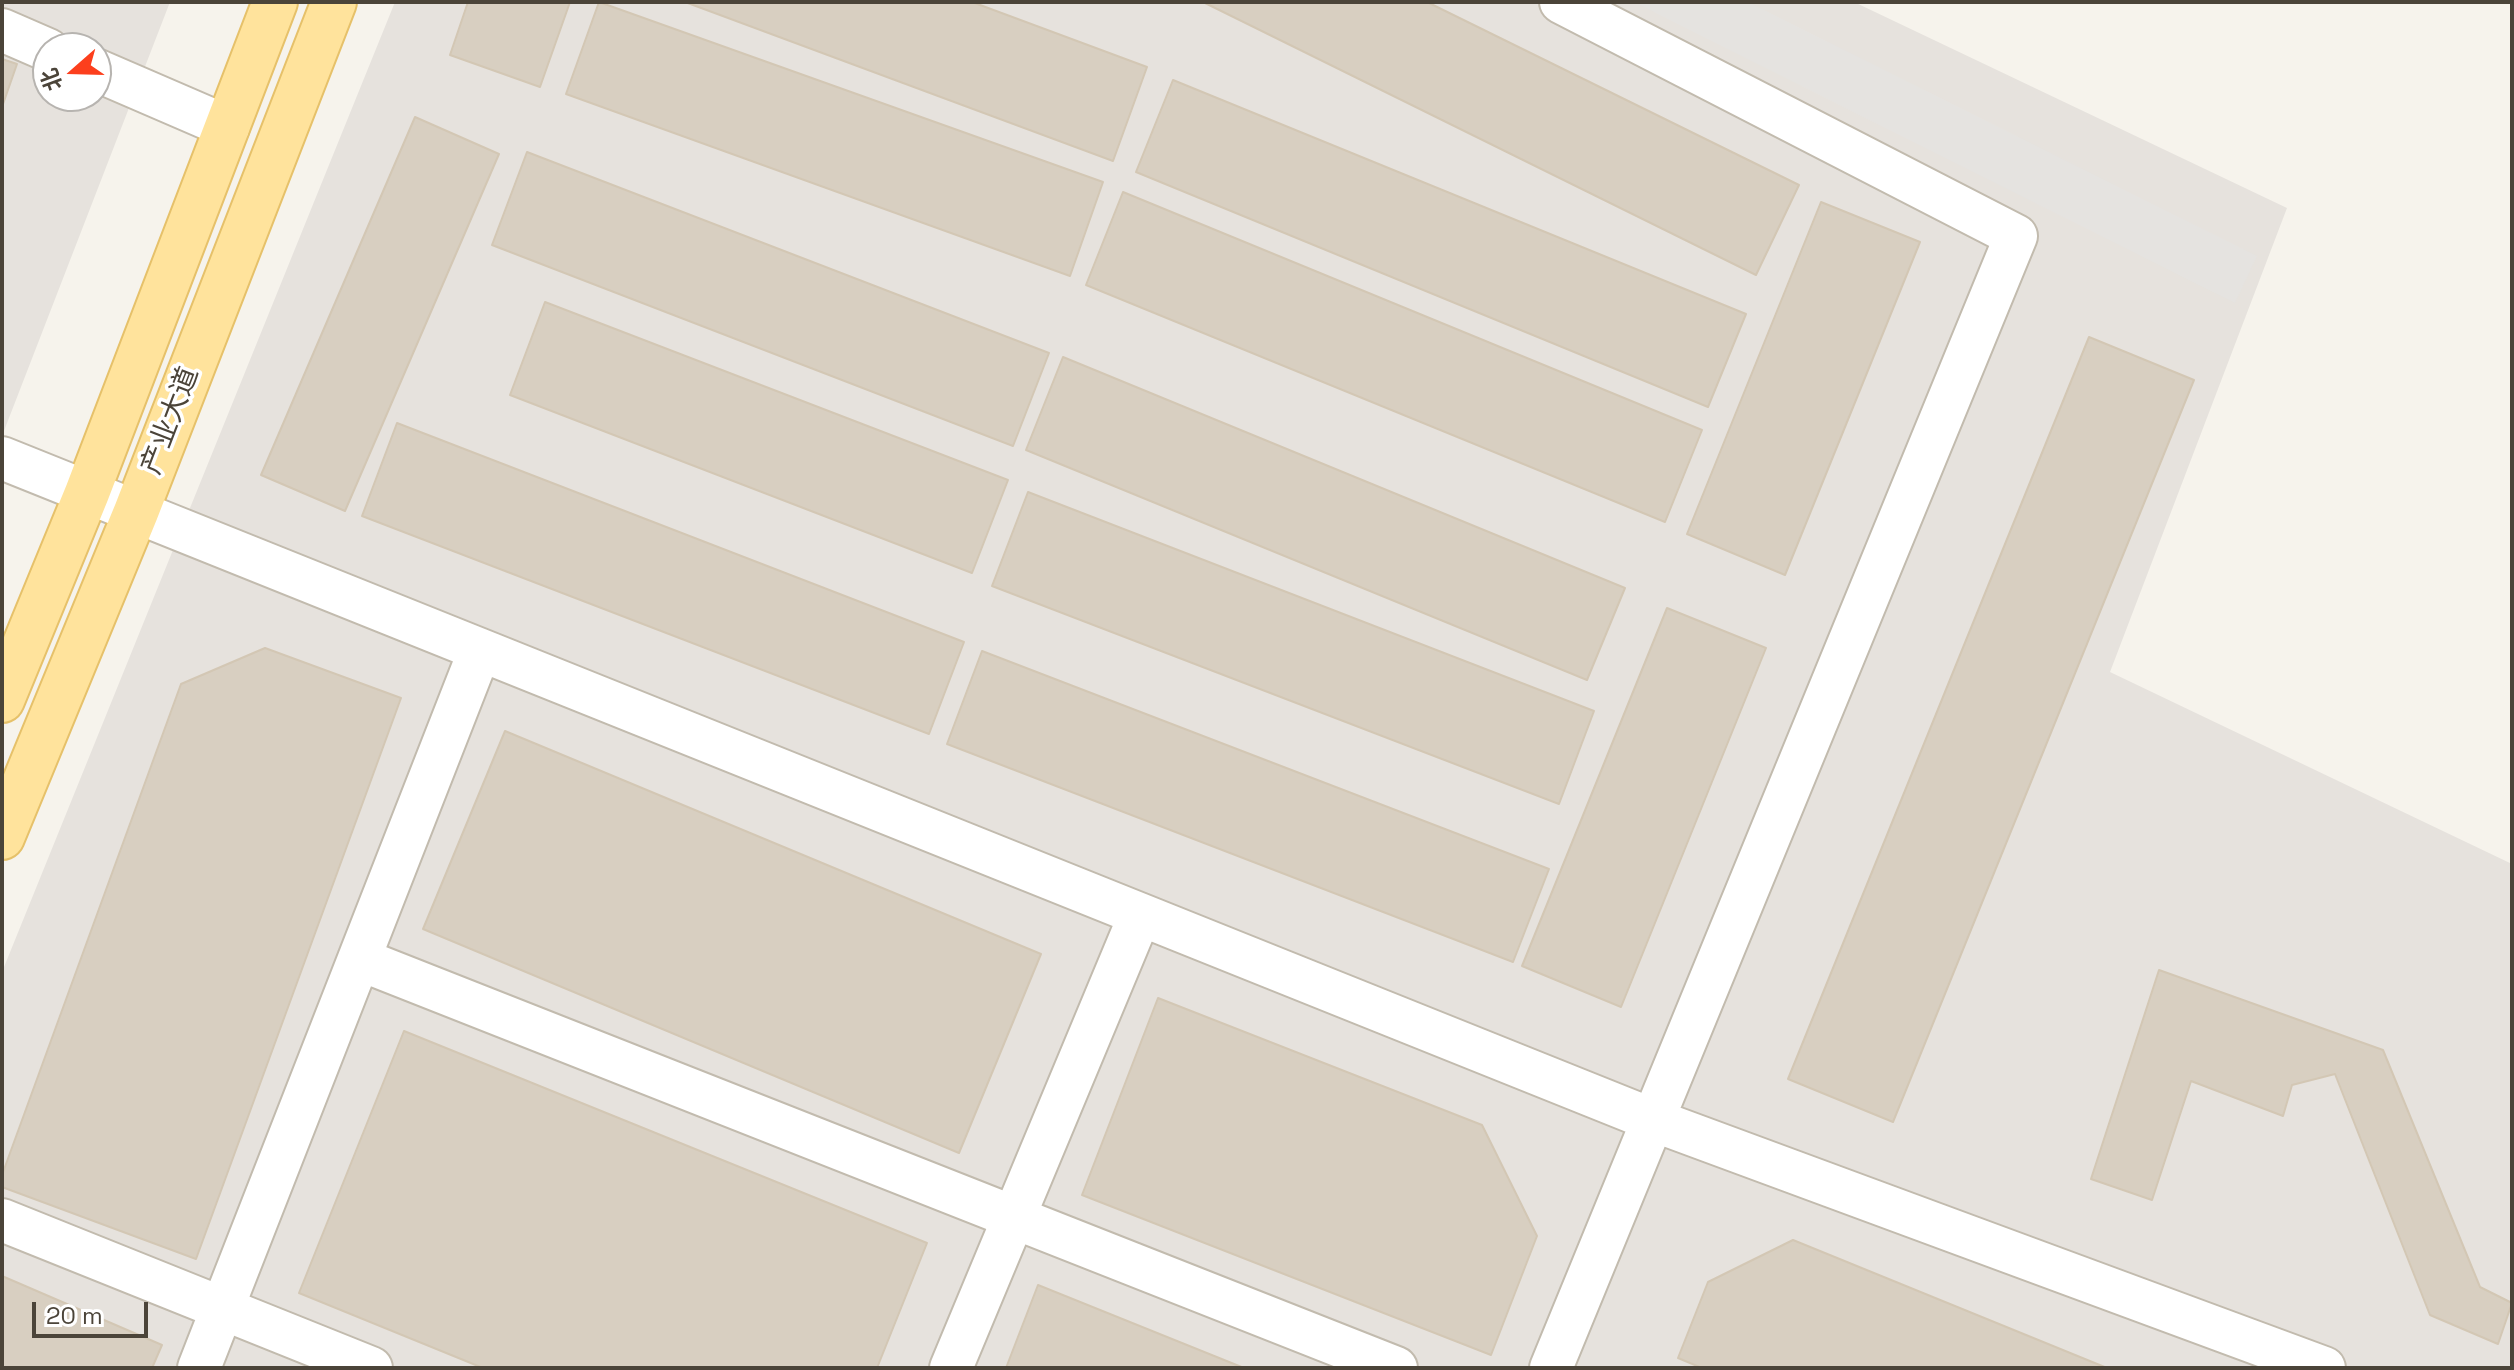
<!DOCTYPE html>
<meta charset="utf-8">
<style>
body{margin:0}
#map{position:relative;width:2514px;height:1370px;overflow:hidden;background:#f6f3ec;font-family:"Space Grotesk","Noto Sans SC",sans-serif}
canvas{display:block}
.frame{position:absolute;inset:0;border:4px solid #4b4439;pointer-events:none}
.north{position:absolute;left:32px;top:32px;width:80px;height:80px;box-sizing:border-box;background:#fff;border:2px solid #b7b4b0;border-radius:50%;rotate:250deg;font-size:22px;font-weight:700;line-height:32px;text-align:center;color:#4b4439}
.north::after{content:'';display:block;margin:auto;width:28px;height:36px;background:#fc3f1d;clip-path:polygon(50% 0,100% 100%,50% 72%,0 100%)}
.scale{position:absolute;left:32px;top:1302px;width:116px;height:36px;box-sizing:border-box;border:4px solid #4b4439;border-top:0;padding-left:10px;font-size:24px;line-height:28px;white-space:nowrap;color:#4b4439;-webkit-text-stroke:6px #fff;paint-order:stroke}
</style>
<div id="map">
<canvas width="2514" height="1370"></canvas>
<div class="frame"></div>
<div class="north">北</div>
<div class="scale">20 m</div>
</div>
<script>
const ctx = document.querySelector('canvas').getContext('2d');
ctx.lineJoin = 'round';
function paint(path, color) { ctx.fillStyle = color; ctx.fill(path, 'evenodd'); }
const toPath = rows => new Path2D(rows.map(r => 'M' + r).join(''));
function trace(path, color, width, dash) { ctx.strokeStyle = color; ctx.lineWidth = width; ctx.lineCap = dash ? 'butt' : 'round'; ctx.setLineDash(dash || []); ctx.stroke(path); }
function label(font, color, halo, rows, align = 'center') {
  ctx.font = font + ' "Space Grotesk","Noto Sans SC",sans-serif'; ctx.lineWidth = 7; ctx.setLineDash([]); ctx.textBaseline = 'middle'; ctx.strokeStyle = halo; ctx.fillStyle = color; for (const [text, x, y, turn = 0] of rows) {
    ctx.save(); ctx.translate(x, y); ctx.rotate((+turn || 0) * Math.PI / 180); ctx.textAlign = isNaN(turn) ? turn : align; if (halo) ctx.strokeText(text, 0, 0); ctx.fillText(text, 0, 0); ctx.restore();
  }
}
paint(toPath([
 [2,2,170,2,2,436],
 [48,48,96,48,96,96,48,96],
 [395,2,1854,2,2287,208,2110,672,2512,864,2512,1368,2,1368,2,972]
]), '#e6e2dd');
paint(toPath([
 [1634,2,1748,2,2257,256,2235,303]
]), '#e5e3e0');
const building = toPath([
 [468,2,570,2,540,87,450,55,468,2],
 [599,2,1103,182,1070,276,566,94,599,2],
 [685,2,972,2,1147,67,1113,161,685,2],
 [1203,2,1427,2,1799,185,1756,275,1203,2],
 [2,59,17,64,2,107,2,59],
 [1173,80,1746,314,1708,407,1136,172,1173,80],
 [415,117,499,154,345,511,261,475,415,117],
 [527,152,1049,353,1013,446,492,245,527,152],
 [1123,192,1702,430,1665,522,1086,285,1123,192],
 [1821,202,1920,242,1785,575,1687,534,1821,202],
 [545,302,1008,480,972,573,510,395,545,302],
 [2089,337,2194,380,1893,1122,1788,1079,2089,337],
 [1063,357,1625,588,1587,680,1026,450,1063,357],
 [397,423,964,642,929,734,362,516,397,423],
 [1028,492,1594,711,1559,804,992,586,1028,492],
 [1667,608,1766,648,1621,1007,1522,966,1667,608],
 [265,648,401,698,196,1259,2,1187,2,1175,181,684,265,648],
 [982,651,1549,869,1513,962,947,744,982,651],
 [505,731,1041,954,959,1153,423,929,505,731],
 [2159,970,2383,1050,2480,1287,2512,1303,2498,1344,2430,1315,2335,1074,2292,1085,2283,1116,2191,1081,2152,1200,2091,1179,2159,970],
 [1158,998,1482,1125,1537,1236,1491,1355,1082,1195,1158,998],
 [404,1031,927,1243,877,1368,483,1368,299,1293,404,1031],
 [1793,1240,2107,1368,1702,1368,1678,1358,1708,1282,1793,1240],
 [2,1276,162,1345,152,1368,2,1368,2,1276],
 [1038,1285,1244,1368,1006,1368,1038,1285]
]);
paint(building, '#d8cfc1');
trace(building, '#d3c7b4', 2);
const minor = toPath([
 [2,30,48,50],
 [96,70,228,127],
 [2,458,1653,1120,2324,1368],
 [359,959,1396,1368],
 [2,1220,371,1368],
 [199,1368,480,650],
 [951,1368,1140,915],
 [1551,1368,2016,236,1561,2]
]);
const primary = toPath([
 [2,700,87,493,275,2],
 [2,837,136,512,334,2]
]);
trace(minor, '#c2bbae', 46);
trace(primary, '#e6c16a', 48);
trace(minor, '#fff', 42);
trace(primary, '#ffe39c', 44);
label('28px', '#4b4439', '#fff', [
 ["产业大道",171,421,-69]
]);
</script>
